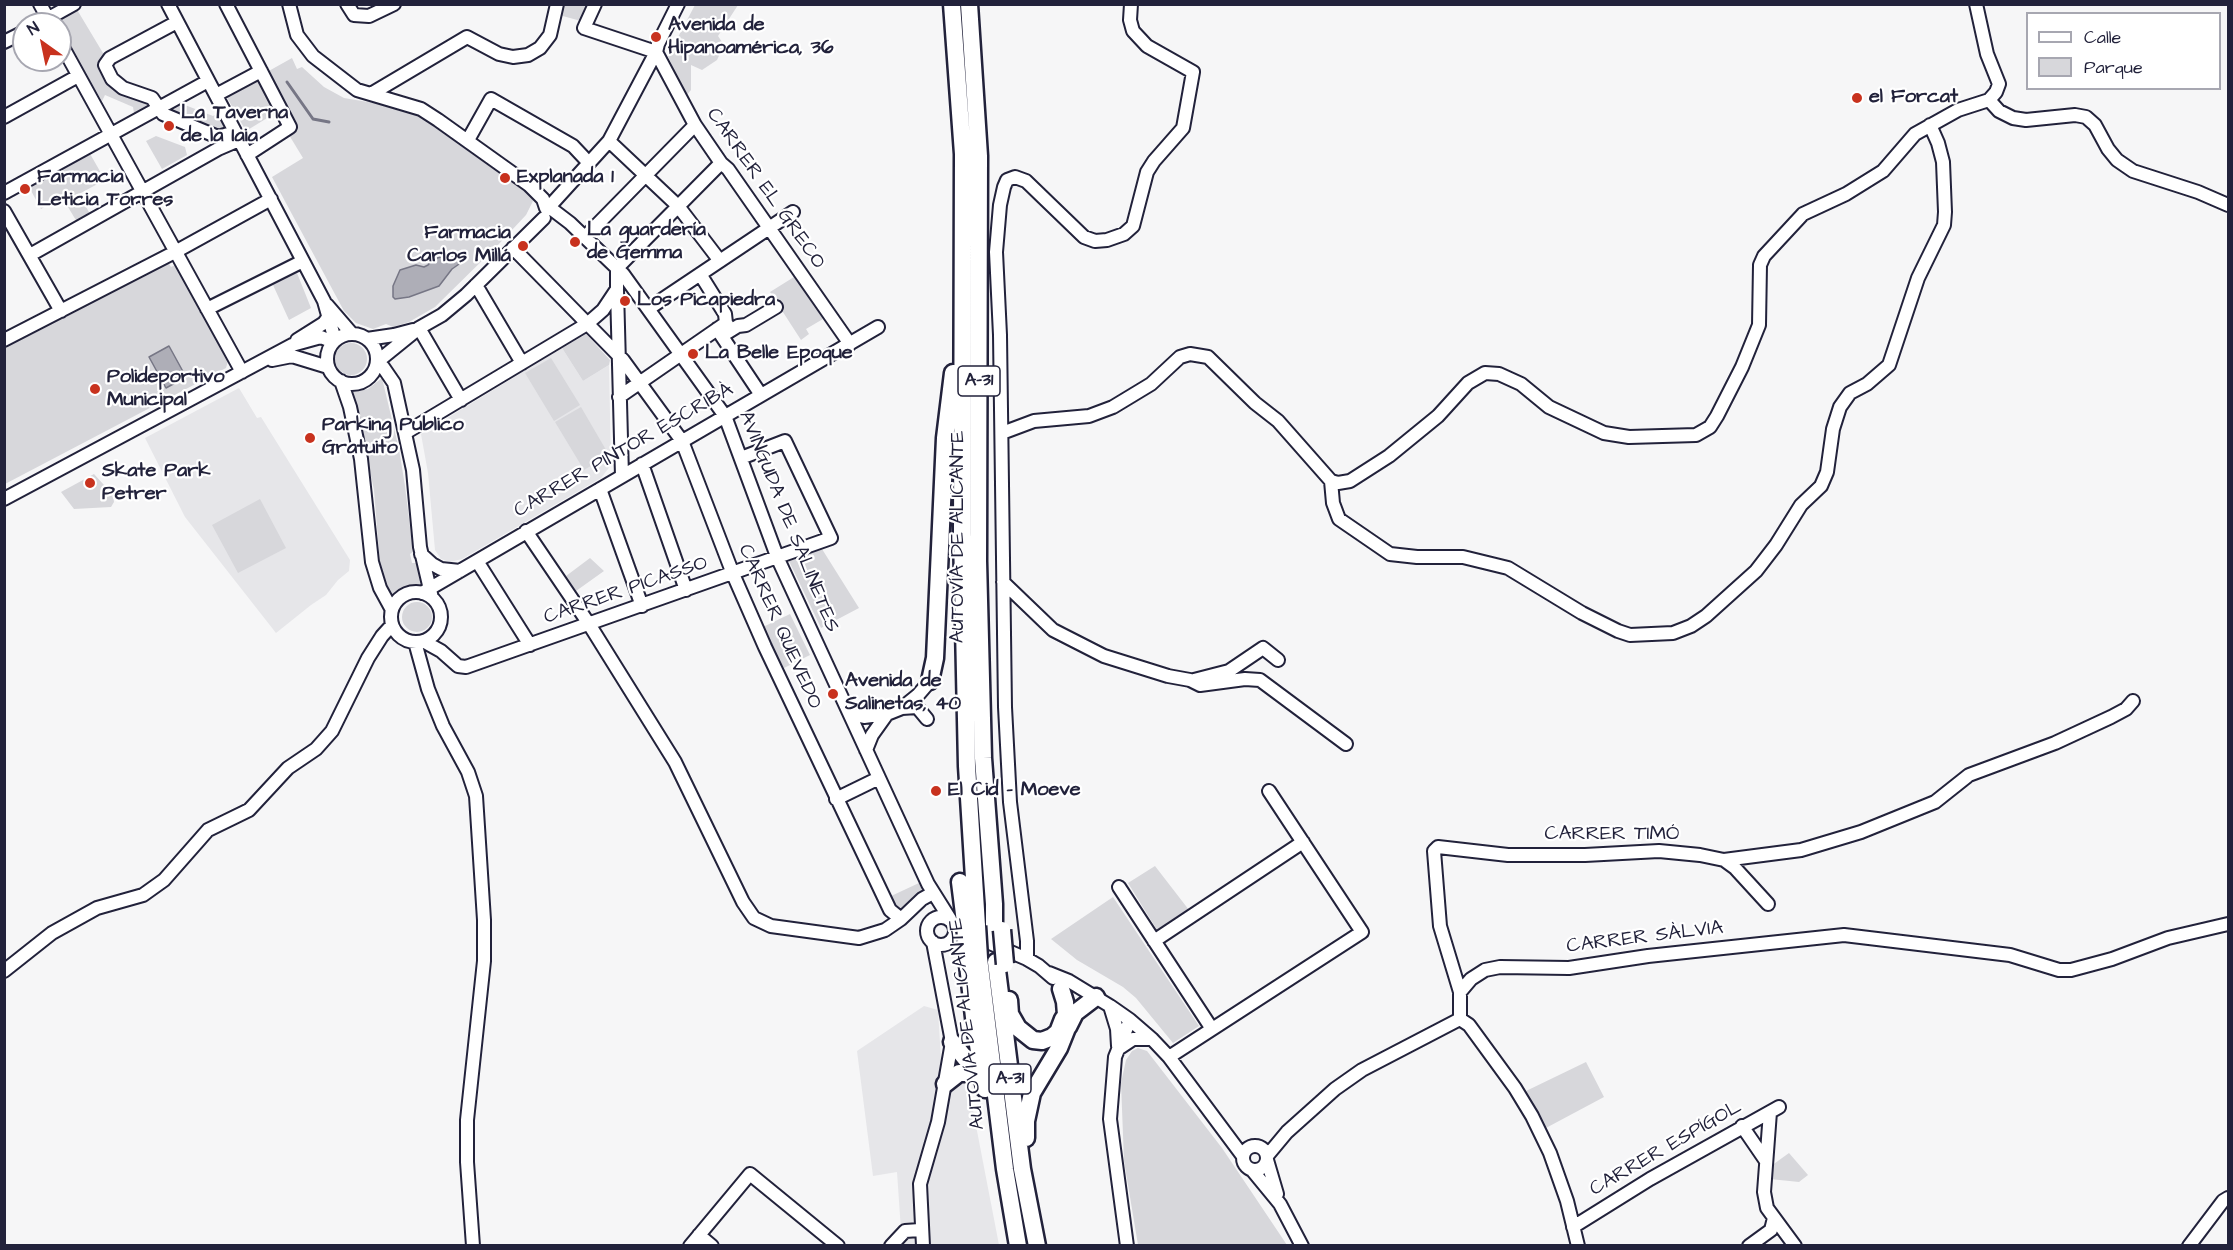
<!DOCTYPE html>
<meta charset="utf-8">
<style>
body{margin:0}
#map{position:relative;width:2233px;height:1250px;overflow:hidden;background:#f6f6f7;font-family:"Architects Daughter",sans-serif}
canvas{display:block}
.frame{position:absolute;inset:0;border:6px solid #22223b;pointer-events:none}
.legend{position:absolute;left:2026px;top:12px;width:195px;height:78px;box-sizing:border-box;background:#fff;border:2px solid #a7a7b1;margin:0;padding:8px 10px;list-style:none;font-size:18px;color:#22223b}
.legend li{display:flex;align-items:center;gap:12px;height:30px}
.legend b{width:30px;border:2px solid #a7a7b1}
.north{position:absolute;left:12px;top:12px;width:60px;height:60px;box-sizing:border-box;background:#fff;border:2px solid #a7a7b1;border-radius:50%;rotate:327deg;font-size:16px;font-weight:700;line-height:24px;text-align:center;color:#22223b}
.north::after{content:'';display:block;margin:auto;width:21px;height:27px;background:#c8321e;clip-path:polygon(50% 0,100% 100%,50% 72%,0 100%)}
</style>
<div id="map">
<canvas width="2233" height="1250"></canvas>
<div class="frame"></div>
<ul class="legend">
<li><b style="height:8px;background:#fff"></b>Calle</li>
<li><b style="height:16px;background:#d7d7db"></b>Parque</li>
</ul>
<div class="north">N</div>
</div>
<script>
const ctx = document.querySelector('canvas').getContext('2d');
ctx.lineJoin = 'round';
function paint(path, color) { ctx.fillStyle = color; ctx.fill(path, 'evenodd'); }
const toPath = rows => new Path2D(rows.map(r => 'M' + r).join(''));
function trace(path, color, width, dash) { ctx.strokeStyle = color; ctx.lineWidth = width; ctx.lineCap = dash ? 'butt' : 'round'; ctx.setLineDash(dash || []); ctx.stroke(path); }
function label(font, color, halo, rows, align = 'center') {
  ctx.font = font + ' "Architects Daughter",sans-serif'; ctx.lineWidth = 4.5; ctx.setLineDash([]); ctx.textBaseline = 'middle'; ctx.strokeStyle = halo; ctx.fillStyle = color; for (const [text, x, y, turn = 0] of rows) {
    ctx.save(); ctx.translate(x, y); ctx.rotate((+turn || 0) * Math.PI / 180); ctx.textAlign = isNaN(turn) ? turn : align; if (halo) ctx.strokeText(text, 0, 0); ctx.fillText(text, 0, 0); ctx.restore();
  }
}
paint(toPath([
 [562,348,583,381,609,365,611,465,601,478,462,559,450,562,441,559,435,550,428,473,421,434],
 [239,388,257,418,261,417,350,560,349,571,338,580,326,595,311,605,276,633,185,517,145,438],
 [924,1006,938,1010,941,1059,938,1079,967,1079,999,1245,902,1245,897,1172,873,1176,857,1051]
]), '#e6e6e9');
paint(toPath([
 [561,5,588,5,581,21,559,15],
 [695,5,738,5,718,36,724,45,717,60,702,70,691,65,691,90,686,96,668,56],
 [76,8,106,58,102,65,147,100,151,105,134,113,133,107,105,95,102,101,60,31,60,24,56,24,54,21],
 [292,58,297,69,302,67,324,87,344,98,386,105,410,111,418,115,507,176,531,195,533,201,526,215,497,246,435,307,409,322,393,327,386,324,373,329,356,323,344,311,272,177,303,158,289,135,298,129,267,72],
 [257,76,277,112,246,131,225,94],
 [185,99,185,105,213,116,218,113,226,126,215,132,170,111,168,108],
 [156,136,185,147,187,155,162,169,146,141],
 [89,152,105,180,79,194,90,214,77,222,62,197,41,209,29,187],
 [168,262,171,267,175,265,228,361,226,368,5,484,5,347],
 [297,273,311,308,289,320,273,285],
 [794,277,823,319,806,329,809,334,801,340,770,292],
 [586,334,610,360,609,365,583,381,562,348],
 '335 359a16 16 0 1 1 32 0a16 16 0 1 1-32 0Z',
 [551,358,580,405,554,421,525,373],
 [382,378,399,449,405,486,413,552,410,554,412,563,416,563,421,581,420,584,407,586,393,594,386,589,381,577,374,490,353,392,368,389],
 [581,407,609,455,584,470,555,422],
 [94,474,113,495,114,502,111,507,74,509,61,492],
 [260,499,286,548,238,573,212,525],
 [822,549,859,608,821,628,789,561],
 [590,558,604,571,576,591,566,576],
 '402 617a15 15 0 1 1 30 0a15 15 0 1 1-30 0Z',
 [790,614,810,655,784,668,763,627],
 [1155,866,1189,910,1157,930,1128,883],
 [919,883,923,891,901,911,895,910,889,897],
 [1113,897,1199,1026,1173,1043,1136,998,1123,987,1077,960,1051,939],
 [1138,1048,1147,1051,1222,1148,1287,1245,1138,1245,1124,1161,1121,1083,1126,1060,1132,1051],
 [1586,1062,1604,1097,1544,1129,1526,1091],
 [1789,1153,1808,1175,1799,1182,1770,1179,1771,1166]
]), '#d7d7db');
const water = toPath([
 [450,255,462,257,462,262,452,269,439,286,409,297,395,299,393,297,393,286,400,270,416,265,424,267,428,265,433,259,450,255],
 [169,346,186,377,166,388,149,357,169,346]
]);
paint(water, '#aeaeb7');
trace(water, '#767685', 1.5);
trace(toPath([
 [287,82,313,119,329,122]
]), '#767685', 3);
const minor = toPath([
 [40,4,51,24],
 [168,4,324,301,335,340],
 [226,4,290,127,247,155],
 [289,4,297,35,313,56,357,90,421,109,438,120,529,185,543,199,546,208],
 [347,4,354,15,369,16,394,4],
 [595,4,584,28,656,52,695,125,721,163,728,169,850,344],
 [177,22,110,58,105,65,112,79,123,88,152,98,163,114,218,137,235,132],
 [38,24,74,4],
 [4,42,24,32],
 [60,42,242,372],
 [371,94,467,37,499,54,513,57,528,55,540,48,550,35,557,4],
 [216,95,261,71],
 [1989,100,1999,111,2013,118,2026,120,2075,115,2086,117,2095,125,2108,149,2117,160,2133,171,2198,192,2228,205],
 [4,117,78,76],
 [468,140,491,99,573,146,589,163],
 [609,141,678,206,720,261],
 [4,193,208,81],
 [549,207,570,223,623,274,725,416,778,559,928,884,950,919],
 [549,207,609,141,656,52,658,44,678,4],
 [4,211,61,311],
 [585,237,695,125],
 [513,248,623,360,682,441,733,574,765,647,890,910,901,919],
 [30,255,218,149,239,140],
 [700,274,725,314,726,323,731,330],
 [476,285,522,363],
 [617,290,622,476],
 [327,305,352,334],
 [207,309,303,261],
 [648,309,793,212],
 [419,328,461,400],
 [717,329,761,395],
 [725,334,738,326,746,325,776,307],
 '327 359a25 25 0 1 1 50 0a25 25 0 1 1-50 0Z',
 [367,339,394,335,413,330],
 [4,340,175,252,271,199],
 [297,340,324,323,329,316],
 [272,360,292,356,328,367],
 [377,362,419,328,442,315,466,295,544,218],
 [377,363,383,367,394,383,413,470,420,547,432,598],
 [341,381,350,407,361,459,372,562,380,588,392,610],
 [619,397,726,323],
 [405,433,587,324,603,310,617,289,617,268,721,163],
 [1002,433,1034,421,1089,416,1113,407,1151,384,1180,357,1190,354,1208,357,1255,403,1278,421,1331,481,1338,483,1350,481,1389,456,1438,416,1468,383,1485,373,1499,374,1521,384,1549,407,1604,433,1629,437,1696,435,1710,427,1717,416,1742,367,1759,325,1760,265,1764,256,1803,214,1846,194,1883,171,1915,134,1958,110,1989,100,1996,92,1999,84,1987,54,1976,4],
 [642,464,686,590],
 [1331,481,1333,503,1339,519,1390,554,1417,557,1463,557,1508,568,1582,613,1618,631,1630,635,1673,633,1691,626,1706,616,1756,571,1776,545,1801,505,1821,486,1827,472,1833,429,1840,407,1850,393,1867,384,1889,365,1918,278,1944,225,1945,212,1943,162,1938,143,1930,125],
 [600,489,642,606],
 [4,499,292,345,321,337,333,342],
 [526,531,589,624,675,762,743,902,754,918,771,926,859,938,885,930,901,919,922,899,931,894],
 [421,554,432,564,441,569,460,571],
 [477,561,530,645],
 [1003,582,1053,630,1104,656,1168,676,1190,680,1200,685,1245,679,1260,680,1346,744],
 '391 617a25 25 0 1 1 50 0a25 25 0 1 1-50 0Z',
 [422,593,878,327],
 [423,641,441,651,458,666,466,667,831,538,785,441,741,458],
 [415,642,428,689,443,726,468,772,476,796,484,920,484,961,467,1120,467,1162,473,1246],
 [1194,680,1229,671,1263,648,1278,660],
 [902,708,917,707,927,719],
 [850,714,864,717,887,714,902,708,918,695,930,681],
 [866,750,872,735,887,714],
 [836,799,879,778],
 [1724,860,1801,850,1861,832,1935,802,1969,775,2055,743,2111,717,2126,709,2133,701],
 [1119,887,1212,1029],
 '927 931a14 14 0 1 1 28 0a14 14 0 1 1-28 0Z',
 [971,935,1027,959,1039,966,1053,978],
 [1154,941,1303,842],
 [1027,959,1027,941,1010,802,1005,707,1000,335,996,252,1000,205,1004,187,1007,180,1015,177,1026,181,1084,237,1095,241,1107,240,1124,234,1133,226,1147,172,1154,161,1183,128,1193,72,1147,46,1133,31,1130,20,1131,4],
 [4,971,52,933,97,908,143,895,164,880,208,830,249,810,288,768,316,749,332,731,368,658,382,636,392,625],
 [1049,973,1069,981,1110,1006,1130,1020,1152,1039,1169,1057,1242,1155],
 [1460,992,1471,979,1485,970,1500,967,1569,968,1648,956,1844,935,2010,955,2059,970,2071,970,2112,959,2168,938,2228,924],
 [1110,1006,1117,1029,1118,1046],
 [1460,1019,1460,992,1440,926,1434,851,1438,847,1508,855,1585,855,1659,851,1700,855,1724,860,1735,868,1768,904],
 [1460,1019,1469,1025,1515,1088,1532,1116,1550,1153,1567,1201,1578,1246],
 [1118,1049,1133,1039,1152,1039],
 [1169,1057,1362,932,1269,791],
 [1770,1112,1764,1192,1767,1208,1795,1246],
 [1742,1126,1766,1161],
 '1243 1158a12 12 0 1 1 24 0a12 12 0 1 1-24 0Z',
 [1267,1156,1287,1132,1335,1089,1362,1070,1460,1019],
 [1267,1160,1277,1194],
 [1252,1170,1280,1204,1302,1246],
 [1573,1227,1650,1179,1779,1107],
 [699,1235,712,1246],
 [690,1246,750,1174,838,1246],
 [891,1246,905,1231,920,1230],
 [923,1246,920,1184,938,1122,952,1042,933,942],
 [1127,1246,1110,1119,1115,1057,1130,1020],
 [1749,1246,1771,1230,1774,1218],
 [2189,1246,2223,1201,2228,1198]
]);
const highway = toPath([
 [952,4,963,154,962,534,967,766,977,926],
 [969,4,979,156,978,561,983,758,994,904,994,931],
 [930,681,935,658,945,438,953,373],
 [960,882,965,922],
 [967,956,975,1026,985,1089],
 [979,958,1005,1169,1018,1246],
 [996,962,1022,1169,1037,1246],
 [1009,1000,1010,1014,1018,1028,1033,1040,1042,1041,1052,1037,1058,1032,1063,1019],
 [1068,1027,1075,1013,1096,997],
 [952,1042,982,1079],
 [945,1084,959,1073,976,1073],
 [1026,1138,1026,1121,1032,1093,1059,1048,1067,1028,1065,1002,1061,989]
]);
trace(minor, '#22223b', 16);
trace(highway, '#22223b', 21);
trace(minor, '#fff', 12);
trace(highway, '#fff', 16);
const highwayBridge = toPath([
 [965,922,967,956],
 [977,926,979,958],
 [1002,930,1005,964]
]);
trace(highwayBridge, '#22223b', 21, []);
trace(highwayBridge, '#fff', 16);
for (const [x, y, r, color] of [
 [656,37,6,"#c8321e"],
 [1857,98,6,"#c8321e"],
 [169,126,6,"#c8321e"],
 [505,178,6,"#c8321e"],
 [25,189,6,"#c8321e"],
 [575,242,6,"#c8321e"],
 [523,246,6,"#c8321e"],
 [625,301,6,"#c8321e"],
 [693,354,6,"#c8321e"],
 [95,389,6,"#c8321e"],
 [310,438,6,"#c8321e"],
 [90,483,6,"#c8321e"],
 [833,694,6,"#c8321e"],
 [936,791,6,"#c8321e"]
]) { const dot = new Path2D(); dot.arc(x, y, r, 0, 2 * Math.PI); ctx.fillStyle = color; ctx.fill(dot); trace(dot, '#fff', 2); }
for (const [x, y, w] of [
 [979,381,42],
 [1010,1079,42]
]) { const box = new Path2D(); box.roundRect(x - w / 2, y - 15, w, 30, 4.5); ctx.fillStyle = '#fff'; ctx.fill(box); trace(box, '#22223b', 1.5); }
label('bold 18px', '#22223b', null, [
 ["A-31",979,381],
 ["A-31",1010,1079]
]);
label('bold 20px', '#22223b', '#fff', [
 ["Avenida de",668,26],
 ["Hipanoamérica, 36",668,49],
 ["el Forcat",1869,98],
 ["La Taverna",181,114],
 ["de la Iaia",181,137],
 ["Farmacia",37,178],
 ["Leticia Torres",37,201],
 ["Explanada 1",517,178],
 ["La guardería",587,231],
 ["de Gemma",587,254],
 ["Farmacia",511,234,"right"],
 ["Carlos Millá",511,257,"right"],
 ["Los Picapiedra",637,301],
 ["La Belle Epoque",705,354],
 ["Polideportivo",107,378],
 ["Municipal",107,401],
 ["Parking Publico",322,426],
 ["Gratuito",322,449],
 ["Skate Park",102,472],
 ["Petrer",102,495],
 ["Avenida de",845,682],
 ["Salinetas, 40",845,705],
 ["El Cid - Moeve",948,791]
], 'left');
label('20px', '#22223b', '#fff', [
 ["CARRER EL GRECO",765,189,55],
 ["CARRER PINTOR ESCRIBÀ",624,451,-30],
 ["AVINGUDA DE SALINETES",788,522,68],
 ["AUTOVÍA DE ALICANTE",959,537,-90],
 ["CARRER PICASSO",626,591,-19],
 ["CARRER QUEVEDO",779,627,66],
 ["CARRER TIMÓ",1612,835],
 ["CARRER SÀLVIA",1645,938,-7],
 ["AUTOVÍA DE ALICANTE",968,1024,-96],
 ["CARRER ESPÍGOL",1666,1149,-30]
]);
</script>
